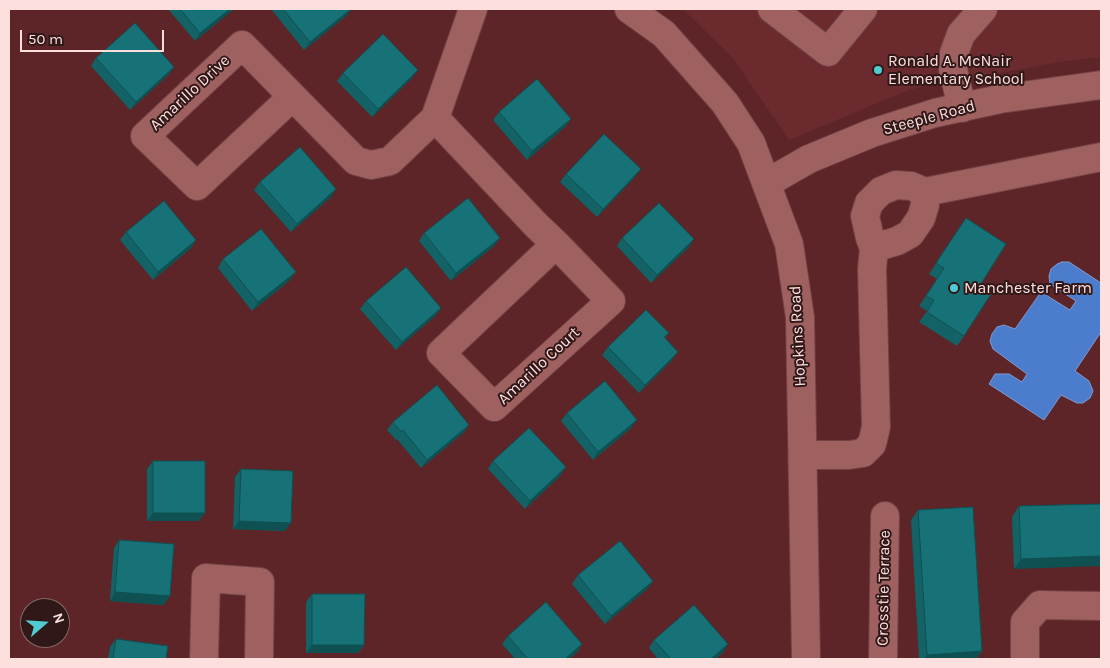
<!DOCTYPE html>
<style>
body{margin:0}
#map{position:relative;width:1110px;height:668px;overflow:hidden;background:#5d2527;font-family:Karla,sans-serif}
canvas{display:block}
.frame{position:absolute;inset:0;border:10px solid #fddfde;pointer-events:none}
.north{position:absolute;left:20px;top:598px;width:50px;height:50px;box-sizing:border-box;background:#311818;border:1px solid #836867;border-radius:50%;rotate:71deg;font-size:14px;font-weight:700;line-height:20px;text-align:center;color:#fddfde}
.north::after{content:'';display:block;margin:auto;width:18px;height:22px;background:#51ccd3;clip-path:polygon(50% 0,100% 100%,50% 72%,0 100%)}
.scale{position:absolute;left:20px;top:30px;width:144px;height:22px;box-sizing:border-box;border:2px solid #fddfde;border-top:0;padding-left:6px;font-size:15px;line-height:18px;white-space:nowrap;color:#fddfde;-webkit-text-stroke:4px #311818;paint-order:stroke}
</style>
<div id="map">
<canvas width="1110" height="668"></canvas>
<div class="frame"></div>
<div class="north">N</div>
<div class="scale">50 m</div>
</div>
<script>
const ctx = document.querySelector('canvas').getContext('2d');
ctx.lineJoin = 'round';
function paint(path, color) { ctx.fillStyle = color; ctx.fill(path, 'evenodd'); }
const toPath = rows => new Path2D(rows.map(r => 'M' + r).join(''));
function trace(path, color, width, dash) { ctx.strokeStyle = color; ctx.lineWidth = width; ctx.lineCap = dash ? 'butt' : 'round'; ctx.setLineDash(dash || []); ctx.stroke(path); }
function label(font, color, halo, rows, align = 'center') {
  ctx.font = font + ' Karla,sans-serif'; ctx.lineWidth = 4; ctx.setLineDash([]); ctx.textBaseline = 'middle'; ctx.strokeStyle = halo; ctx.fillStyle = color; for (const [text, x, y, turn = 0] of rows) {
    ctx.save(); ctx.translate(x, y); ctx.rotate((+turn || 0) * Math.PI / 180); ctx.textAlign = isNaN(turn) ? turn : align; if (halo) ctx.strokeText(text, 0, 0); ctx.fillText(text, 0, 0); ctx.restore();
  }
}
paint(toPath([
 [683,9,1101,9,1101,57,1059,62,973,78,937,82,904,92,789,140,732,57]
]), '#6b2b2e');
const water = toPath([
 [1062,262,1069,262,1101,283,1101,332,1075,371,1089,381,1093,391,1090,398,1083,403,1077,403,1061,395,1044,420,989,384,995,374,1009,374,1022,382,1027,374,993,349,990,341,992,334,997,327,1004,325,1015,329,1041,292,1070,310,1076,301,1050,284,1049,276,1051,269,1057,264,1062,262]
]);
paint(water, '#4c7ccc');
trace(water, '#819ad1', 1);
const minor = toPath([
 [629,9,664,34,725,103,751,143,789,244,800,317,806,659],
 [772,9,828,52,863,9],
 [292,97,197,186,145,136,242,45,356,161,371,165,390,161,435,118,473,9],
 [962,108,953,69,954,53,961,34,983,9],
 [435,118,536,225,556,244,584,273,611,301,494,407,441,353,556,244],
 [767,183,809,159,872,133,935,113,1000,99,1101,85],
 [874,248,870,238,865,216,869,203,881,191,896,185,911,186,925,192],
 [803,455,849,455,863,453,872,444,876,427,872,269,874,248,897,241,910,234,921,218,925,205,925,192,1101,157],
 [204,659,206,578,260,582,259,659],
 [883,659,885,516],
 [1025,659,1025,622,1040,605,1101,606]
]);
trace(minor, '#704145', 30);
trace(minor, '#9f6060', 28);
paint(toPath([
 [168,9,234,9,195,41],
 [271,9,351,9,346,16,304,50],
 [96,58,174,67,168,75,130,110,91,66],
 [343,73,412,78,372,117,337,81],
 [499,112,571,119,565,127,527,160,493,120],
 [566,174,635,177,597,217,560,182],
 [260,182,331,197,291,232,254,190],
 [966,218,979,287,964,336,957,346,919,322,927,311,919,306,937,279,929,274],
 [126,232,196,240,191,248,153,280,120,240],
 [424,233,500,238,494,246,451,281,419,241],
 [622,238,689,247,651,283,617,246],
 [223,259,290,280,252,311,218,268],
 [366,301,441,308,435,316,396,350,360,309],
 [669,333,665,338,672,360,639,393,602,355,608,347],
 [567,413,631,428,593,460,561,421],
 [393,422,469,425,463,433,421,468,397,439,396,440,387,430],
 [153,461,199,521,147,521,147,469],
 [493,461,560,476,525,509,488,469],
 [241,469,285,531,233,529,235,477],
 [1101,504,1014,569,1012,517,1019,506],
 [918,510,982,651,976,659,919,659,911,520],
 [119,540,164,605,110,601,114,548],
 [578,575,653,581,647,589,605,624,572,584],
 [312,594,364,645,358,653,306,653,306,602],
 [508,636,582,644,577,653,569,659,515,659,502,644],
 [116,639,166,659,108,659,110,647],
 [654,640,723,653,715,659,658,659,649,648]
]), '#136265');
paint(toPath([
 [230,9,234,9,195,41,200,33],
 [351,9,346,16,304,50,310,42],
 [174,67,168,75,130,110,136,102],
 [418,70,412,78,372,117,378,109],
 [571,119,565,127,527,160,532,151],
 [641,169,635,177,597,217,603,209],
 [336,189,331,197,291,232,297,224],
 [500,238,494,246,451,281,456,273],
 [694,239,689,247,651,283,657,275],
 [196,240,191,248,153,280,158,272],
 [296,272,290,280,252,311,258,302],
 [441,308,435,316,396,350,402,342],
 [678,352,672,360,639,393,645,385],
 [637,420,631,428,593,460,598,452],
 [469,425,463,433,421,468,427,460],
 [566,467,560,476,525,509,530,501],
 [153,513,205,513,199,521,147,521],
 [239,521,291,523,285,531,233,529],
 [1101,556,1101,566,1014,569,1021,559],
 [653,581,647,589,605,624,611,616],
 [115,592,170,596,164,605,110,601],
 [582,644,577,653,569,659,565,659],
 [728,644,723,653,715,659,711,659],
 [312,645,364,645,358,653,306,653],
 [982,651,976,659,923,659,927,655]
]), '#0f5053');
const building = toPath([
 [180,9,230,9,200,33,180,9],
 [283,9,351,9,310,42,283,9],
 [135,23,174,67,136,102,96,58,135,23],
 [383,34,418,70,378,109,343,73,383,34],
 [537,79,571,119,532,151,499,112,537,79],
 [604,134,641,169,603,209,566,174,604,134],
 [300,147,336,189,297,224,260,182,300,147],
 [468,198,500,238,456,273,424,233,468,198],
 [164,201,196,240,158,272,126,232,164,201],
 [659,203,694,239,657,275,622,238,659,203],
 [966,218,1006,244,979,287,991,294,964,336,927,312,934,300,926,296,944,268,936,263,966,218],
 [261,229,296,272,258,302,223,259,261,229],
 [406,267,441,308,402,342,366,301,406,267],
 [646,310,669,333,664,337,678,352,645,385,608,347,646,310],
 [605,381,637,420,598,452,567,413,605,381],
 [437,385,469,425,427,460,403,430,401,432,393,422,437,385],
 [529,428,566,467,530,501,493,461,529,428],
 [153,461,205,461,205,513,153,513,153,461],
 [241,469,293,471,291,523,239,521,241,469],
 [1101,504,1101,556,1021,559,1019,506,1101,504],
 [973,507,982,651,927,655,918,510,973,507],
 [119,540,174,544,170,596,115,592,119,540],
 [620,541,653,581,611,616,578,575,620,541],
 [312,594,365,594,364,645,312,645,312,594],
 [546,602,582,644,565,659,528,659,508,636,546,602],
 [694,605,728,644,711,659,671,659,654,640,694,605],
 [116,639,168,646,166,659,113,659,116,639]
]);
paint(building, '#167276');
trace(building, '#0f5053', 1);
for (const [x, y, r, color] of [
 [878,70,5,"#51ccd3"],
 [954,288,5,"#51ccd3"]
]) { const dot = new Path2D(); dot.arc(x, y, r, 0, 2 * Math.PI); ctx.fillStyle = color; ctx.fill(dot); trace(dot, '#311818', 2); }
label('16px', '#fddfde', '#311818', [
 ["Ronald A. McNair",888,61],
 ["Elementary School",888,79],
 ["Manchester Farm",964,288]
], 'left');
label('16px', '#fddfde', '#311818', [
 ["Amarillo Drive",190,93,-43],
 ["Steeple Road",929,118,-15],
 ["Hopkins Road",798,336,-93],
 ["Amarillo Court",539,366,-43],
 ["Crosstie Terrace",884,588,-89]
]);
</script>
